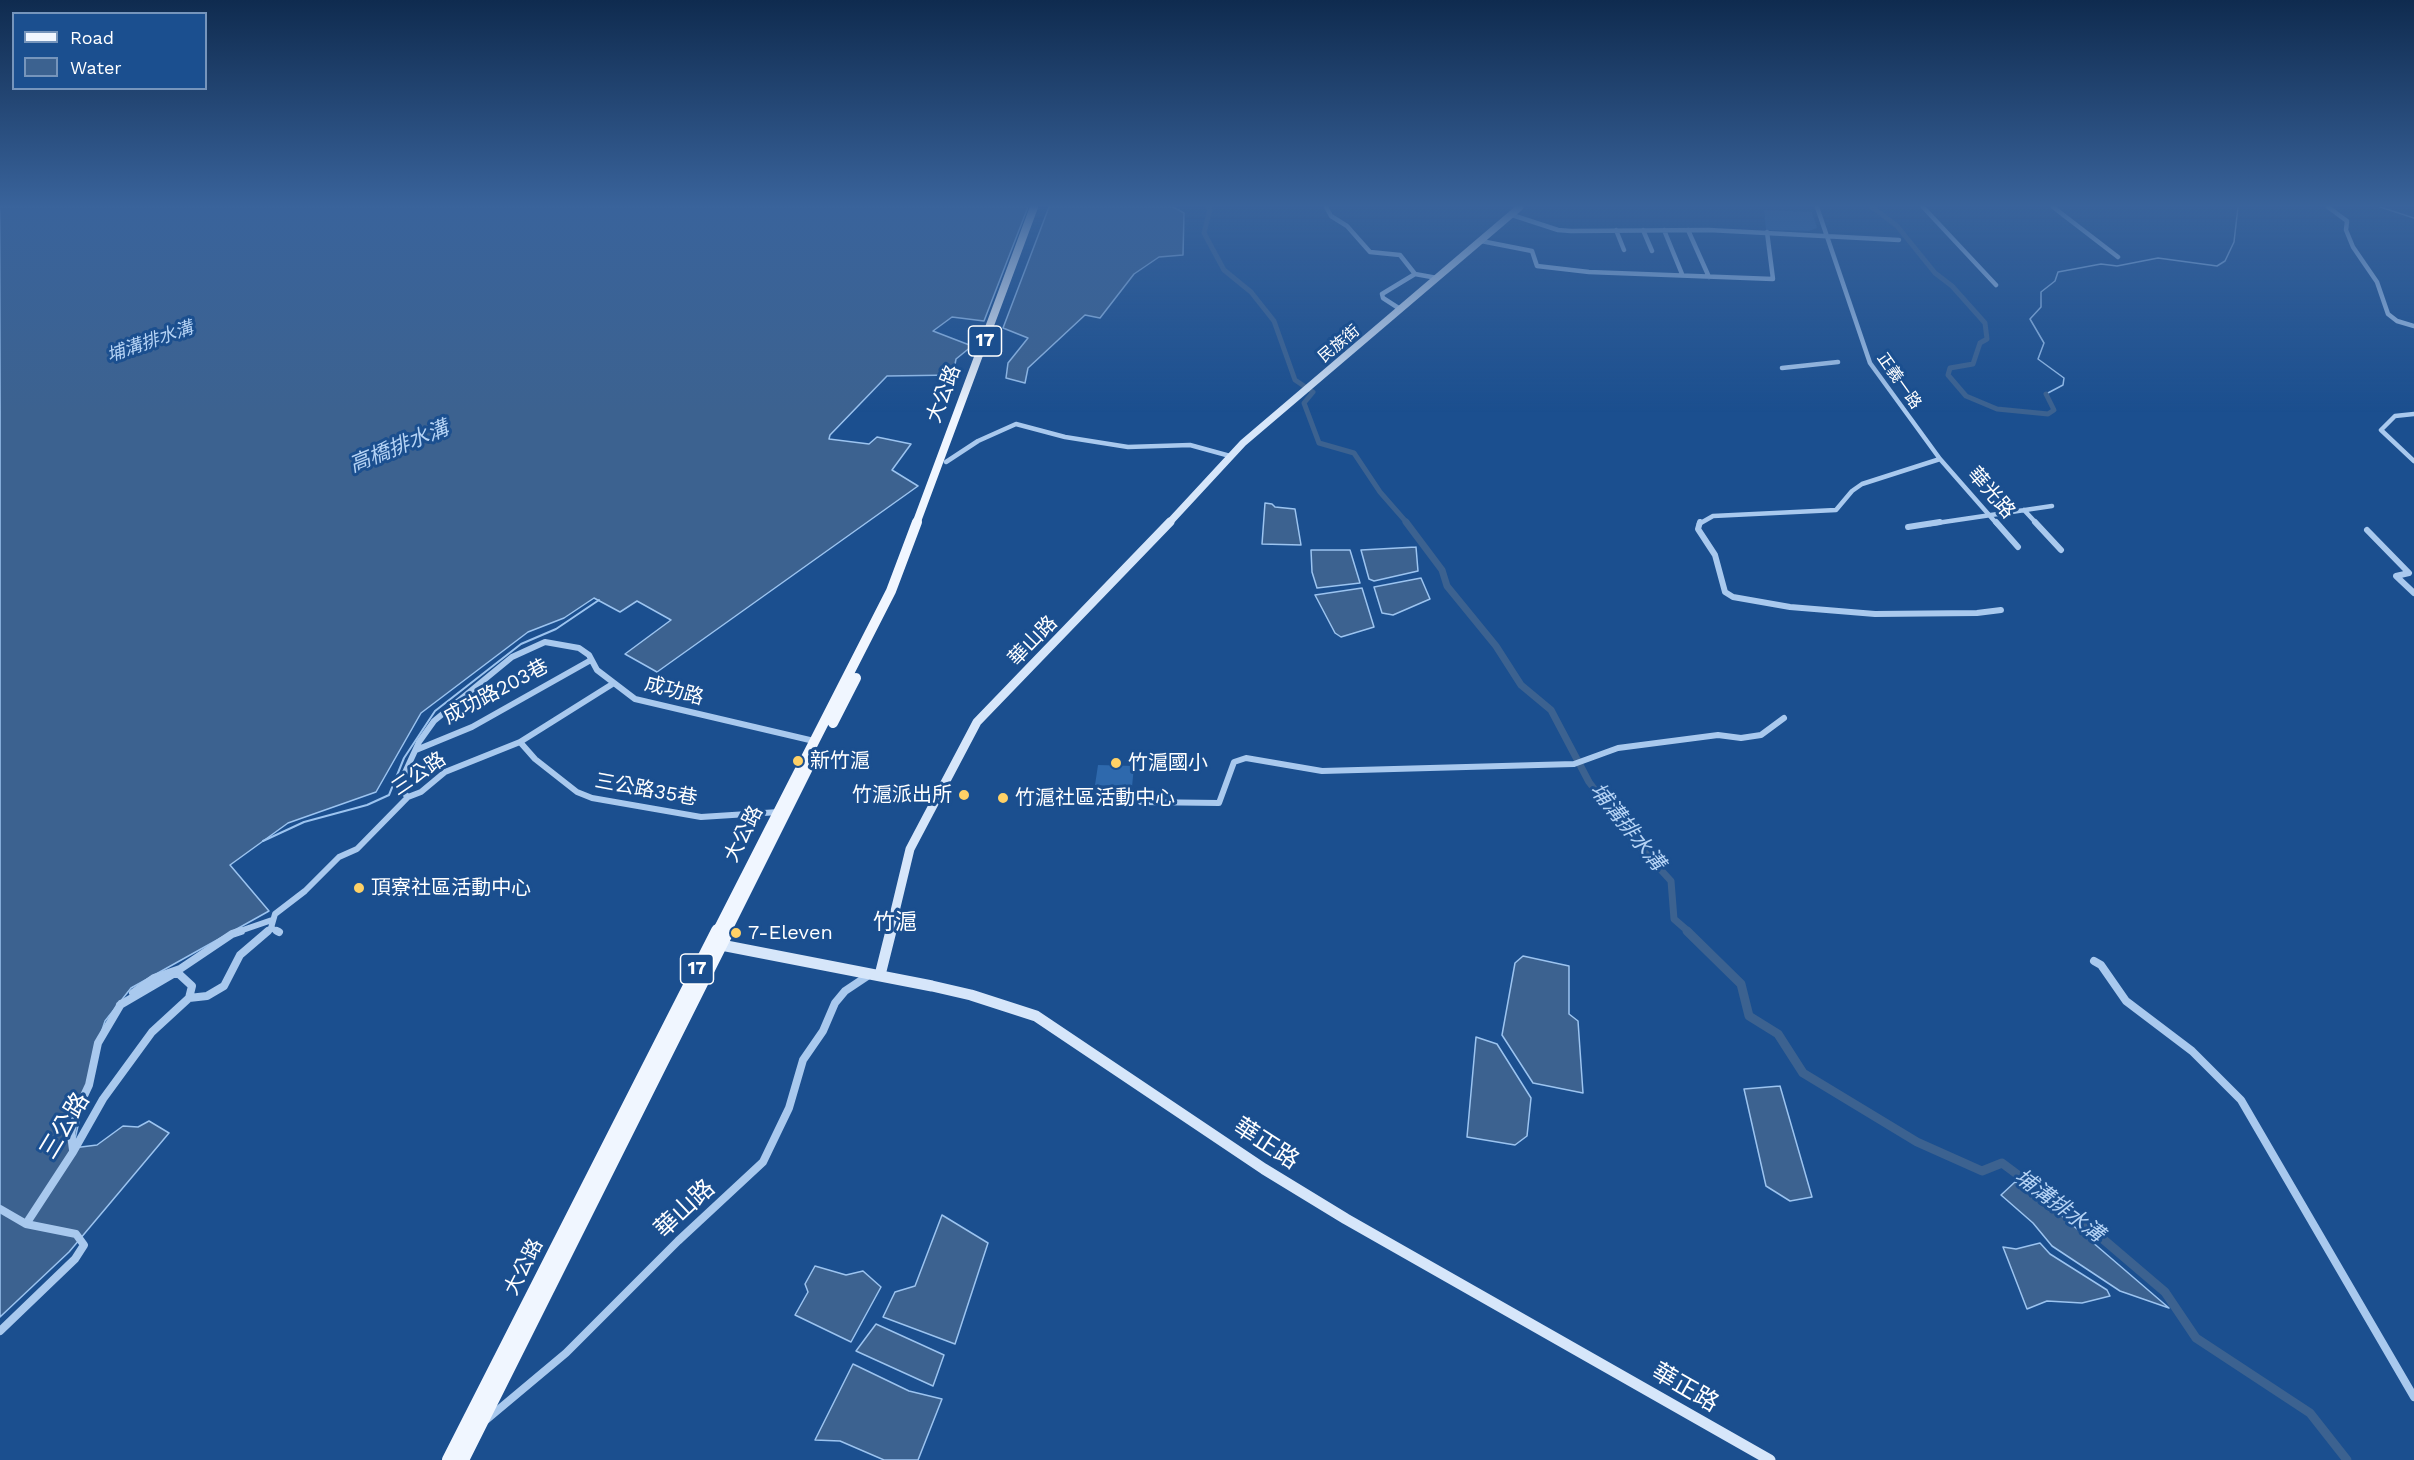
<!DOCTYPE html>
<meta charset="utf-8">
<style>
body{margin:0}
#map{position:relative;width:2414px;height:1460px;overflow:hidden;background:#1b4f8f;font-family:"Work Sans",sans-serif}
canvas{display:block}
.legend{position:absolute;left:12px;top:12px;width:195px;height:78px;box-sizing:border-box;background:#1b4f8f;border:2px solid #7695bc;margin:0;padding:8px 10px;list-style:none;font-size:18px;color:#fff}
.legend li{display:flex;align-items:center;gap:12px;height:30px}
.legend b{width:30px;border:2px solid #7695bc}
</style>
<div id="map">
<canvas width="2414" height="1460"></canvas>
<ul class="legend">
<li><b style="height:8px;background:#f0f6ff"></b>Road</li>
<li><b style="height:16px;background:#3c6290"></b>Water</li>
</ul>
</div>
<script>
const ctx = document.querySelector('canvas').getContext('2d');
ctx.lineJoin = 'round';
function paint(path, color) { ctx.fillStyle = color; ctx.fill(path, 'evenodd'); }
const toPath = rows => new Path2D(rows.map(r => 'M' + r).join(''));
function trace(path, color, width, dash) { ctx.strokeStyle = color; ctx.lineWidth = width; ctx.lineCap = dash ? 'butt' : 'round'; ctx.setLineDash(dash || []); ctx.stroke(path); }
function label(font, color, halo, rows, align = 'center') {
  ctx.font = font + ' "Work Sans","Noto Sans TC",sans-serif'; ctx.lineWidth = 6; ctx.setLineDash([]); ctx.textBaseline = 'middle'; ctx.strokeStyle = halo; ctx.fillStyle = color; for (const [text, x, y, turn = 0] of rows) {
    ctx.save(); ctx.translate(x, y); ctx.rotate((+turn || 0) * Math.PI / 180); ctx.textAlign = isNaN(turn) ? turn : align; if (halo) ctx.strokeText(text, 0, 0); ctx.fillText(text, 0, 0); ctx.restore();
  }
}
paint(toPath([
 [1764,210,1812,212,1817,228,1809,231,1766,230],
 [1098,765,1134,766,1132,787,1095,785]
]), '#2e69ad');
const water = toPath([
 [0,207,1028,207,984,321,952,317,933,331,972,346,956,359,953,375,887,376,830,435,829,439,869,444,877,437,911,444,892,470,918,486,657,672,625,654,671,620,637,601,620,612,594,598,564,618,528,632,421,713,376,792,288,823,230,865,269,911,131,988,105,1021,95,1051,73,1148,97,1145,123,1126,138,1127,149,1121,169,1133,69,1252,0,1317,0,207],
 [1049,207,1173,207,1184,213,1183,255,1159,257,1134,274,1100,318,1085,315,1028,368,1025,383,1006,378,1008,363,1028,338,1003,328,1049,207],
 [1265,503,1272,504,1275,507,1295,509,1301,545,1262,544,1265,503],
 [1416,547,1418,571,1374,581,1369,579,1361,550,1416,547],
 [1311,550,1350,550,1360,583,1317,588,1312,572,1311,550],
 [1421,578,1430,599,1393,615,1382,613,1374,587,1421,578],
 [1362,588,1374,627,1341,637,1335,633,1315,595,1362,588],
 [1523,956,1569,966,1569,1014,1578,1021,1583,1093,1533,1083,1502,1035,1515,963,1523,956],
 [1476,1037,1497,1044,1531,1098,1527,1136,1515,1145,1467,1137,1476,1037],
 [1780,1086,1812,1197,1790,1201,1766,1186,1744,1089,1780,1086],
 [2015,1182,2027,1186,2169,1308,2120,1291,2052,1246,2033,1223,2001,1195,2015,1182],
 [942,1215,988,1243,955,1344,883,1317,895,1292,915,1286,942,1215],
 [2040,1243,2050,1254,2107,1290,2110,1296,2082,1303,2047,1301,2027,1309,2003,1247,2016,1249,2040,1243],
 [815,1266,846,1275,863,1271,881,1287,851,1342,795,1315,808,1292,805,1284,815,1266],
 [876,1324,944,1355,933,1386,856,1351,876,1324],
 [853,1364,909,1391,942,1399,918,1460,884,1460,840,1441,815,1440,853,1364]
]);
paint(water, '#3c6290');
trace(water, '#9cc4f0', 1.5);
trace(toPath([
 [2380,207,2414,218],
 [2046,394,2063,385,2064,378,2038,359,2044,343,2030,319,2041,307,2041,292,2055,281,2058,272,2101,264,2117,266,2158,258,2217,266,2225,261,2234,242,2238,207]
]), '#9cc4f0', 1.5);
trace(toPath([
 [263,841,304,822,367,805,389,795,404,758,435,711,521,644,556,629,599,600]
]), '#9cc4f0', 2);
trace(toPath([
 [1208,207,1210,209,1204,233,1224,270,1251,292,1274,321,1295,380,1313,392,1304,403,1319,443,1354,453,1380,492,1408,524],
 [1872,207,1897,226,1935,273,1952,286,1985,323,1987,339,1980,343,1973,364,1950,368,1948,375,1966,396,1997,409,2048,414,2054,410,2046,394]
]), '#3c6290', 5);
trace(toPath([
 [1406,522,1442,570,1447,586,1496,646,1521,685,1551,710,1589,782,1630,836,1671,881,1674,919,1689,932]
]), '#3c6290', 7);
trace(toPath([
 [1687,931,1741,984,1749,1016,1778,1034,1803,1073,1917,1142,1982,1171,2002,1163,2097,1234,2165,1292,2196,1338,2310,1413,2347,1460]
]), '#3c6290', 9);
trace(toPath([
 [1326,207,1331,216,1347,226,1370,252,1400,255,1415,274,1437,278],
 [1817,207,1870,363,1940,459,1997,524],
 [1923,207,1996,285],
 [2053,207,2118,257],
 [2328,207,2347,221,2346,230,2353,247,2377,282,2388,314,2397,321,2414,326],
 [1512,215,1558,230,1571,231,1709,230,1899,240],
 [1616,230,1624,250],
 [1643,230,1652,251],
 [1664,230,1682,274],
 [1688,230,1709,277],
 [1481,241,1532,251,1537,266,1589,272,1773,279,1767,232],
 [1400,309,1383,298,1382,294,1415,274],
 [1782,368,1838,362],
 [2414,414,2395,416,2381,430,2414,461],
 [946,462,978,441,1016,424,1065,437,1128,447,1190,445,1230,456],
 [2024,510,2037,524],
 [1699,524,1713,516,1836,510,1852,491,1862,484,1940,459],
 [1930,524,2052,506]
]), '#a9c9ee', 4.5);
trace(toPath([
 [1700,522,1698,529,1715,555,1725,592,1733,597,1790,607,1875,614,1977,613,2001,610],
 [1996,522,2018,547],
 [2035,522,2061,550],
 [1908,527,1940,522],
 [2367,530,2409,573,2396,576,2414,593],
 [520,742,535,759,577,792,592,798,701,817,779,812],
 [416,750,472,727,591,660],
 [408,797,402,791,402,779,419,742,434,721,512,657,545,642,579,648,589,655,597,670,635,699,814,741],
 [1141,802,1219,803,1234,762,1246,758,1322,771,1574,764,1618,748,1718,735,1741,738,1761,735,1784,718],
 [237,932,272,920],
 [266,932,271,928],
 [279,932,271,928,275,914,305,891,339,857,357,849,408,797,421,792,445,772,520,742,614,683]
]), '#a9c9ee', 6);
trace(toPath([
 [277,931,279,932],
 [2094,961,2101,965,2126,1001,2192,1051,2241,1100,2414,1397],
 [133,993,154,978,180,969,232,934,241,931],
 [189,998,207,996,224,986,240,955,268,931],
 [73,1150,71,1134,75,1115,89,1085,98,1043,121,1004],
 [0,1209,26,1224,76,1234,84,1245,75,1259,0,1331],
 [26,1224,73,1152,103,1099,152,1032,189,998,192,986,179,974,173,974,120,1005],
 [486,1420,566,1353,678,1241,763,1162,789,1108,803,1060,823,1031,835,1003,845,991,869,975]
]), '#a9c9ee', 8);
trace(toPath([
 [1168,524,1243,443,1520,207]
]), '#d6e6fa', 7);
trace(toPath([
 [890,932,910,849,977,722,1170,522]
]), '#d6e6fa', 9);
trace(toPath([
 [716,944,932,986,971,995,1036,1016,1264,1169,1346,1219,1770,1460],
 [880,975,891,931]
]), '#d6e6fa', 11);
trace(toPath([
 [916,524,1034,207]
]), '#f0f6ff', 8);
trace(toPath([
 [833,723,856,678],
 [717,932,891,591,917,522],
 [726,932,808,768]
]), '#f0f6ff', 10);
trace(toPath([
 [449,1460,718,931],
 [462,1460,727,931]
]), '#f0f6ff', 14);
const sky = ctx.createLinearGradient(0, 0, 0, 412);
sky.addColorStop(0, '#0f2b4f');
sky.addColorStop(0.5, '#39639b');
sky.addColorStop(1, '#39639b00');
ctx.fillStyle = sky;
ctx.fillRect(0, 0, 2414, 412);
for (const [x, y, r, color] of [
 [798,761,6,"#ffd166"],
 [1116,763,6,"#ffd166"],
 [964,795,6,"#ffd166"],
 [1003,798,6,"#ffd166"],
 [359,888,6,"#ffd166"],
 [736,933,6,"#ffd166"]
]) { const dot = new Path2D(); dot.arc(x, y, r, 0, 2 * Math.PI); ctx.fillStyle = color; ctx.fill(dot); trace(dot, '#1b4f8f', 2); }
label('16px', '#fff', '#1b4f8f', [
 ["民族街",1339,344,-40],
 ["正義一路",1899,381,55]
]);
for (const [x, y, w] of [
 [985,341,33],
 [697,969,33]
]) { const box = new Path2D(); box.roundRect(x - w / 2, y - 15, w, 30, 4.5); ctx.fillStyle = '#1b4f8f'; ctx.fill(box); trace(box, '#fff', 1.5); }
label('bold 18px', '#fff', null, [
 ["17",985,341],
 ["17",697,969]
]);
label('italic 18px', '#b5d3f5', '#1b4f8f', [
 ["埔溝排水溝",150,342,-19]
]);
label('20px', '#fff', '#1b4f8f', [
 ["大公路",944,394,-69],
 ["華光路",1991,493,49],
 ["華山路",1033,641,-46],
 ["成功路",674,691,15],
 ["成功路203巷",496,692,-28],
 ["三公路",419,774,-34],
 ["三公路35巷",646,790,10],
 ["大公路",744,834,-63],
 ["大公路",524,1267,-63]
]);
label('20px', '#fff', '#1b4f8f', [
 ["新竹滬",810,761],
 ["竹滬國小",1128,763],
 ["竹滬派出所",952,795,"right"],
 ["竹滬社區活動中心",1015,798],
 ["頂寮社區活動中心",371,888],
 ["7-Eleven",748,933]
], 'left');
label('italic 21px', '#b5d3f5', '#1b4f8f', [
 ["高橋排水溝",399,447,-22],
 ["埔溝排水溝",1627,827,51],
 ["埔溝排水溝",2059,1206,37]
]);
label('22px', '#fff', '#1b4f8f', [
 ["竹滬",895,923]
]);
label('24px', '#fff', '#1b4f8f', [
 ["三公路",65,1126,-59],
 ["華正路",1266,1144,33],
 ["華山路",685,1209,-43],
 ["華正路",1685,1388,30]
]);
</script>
